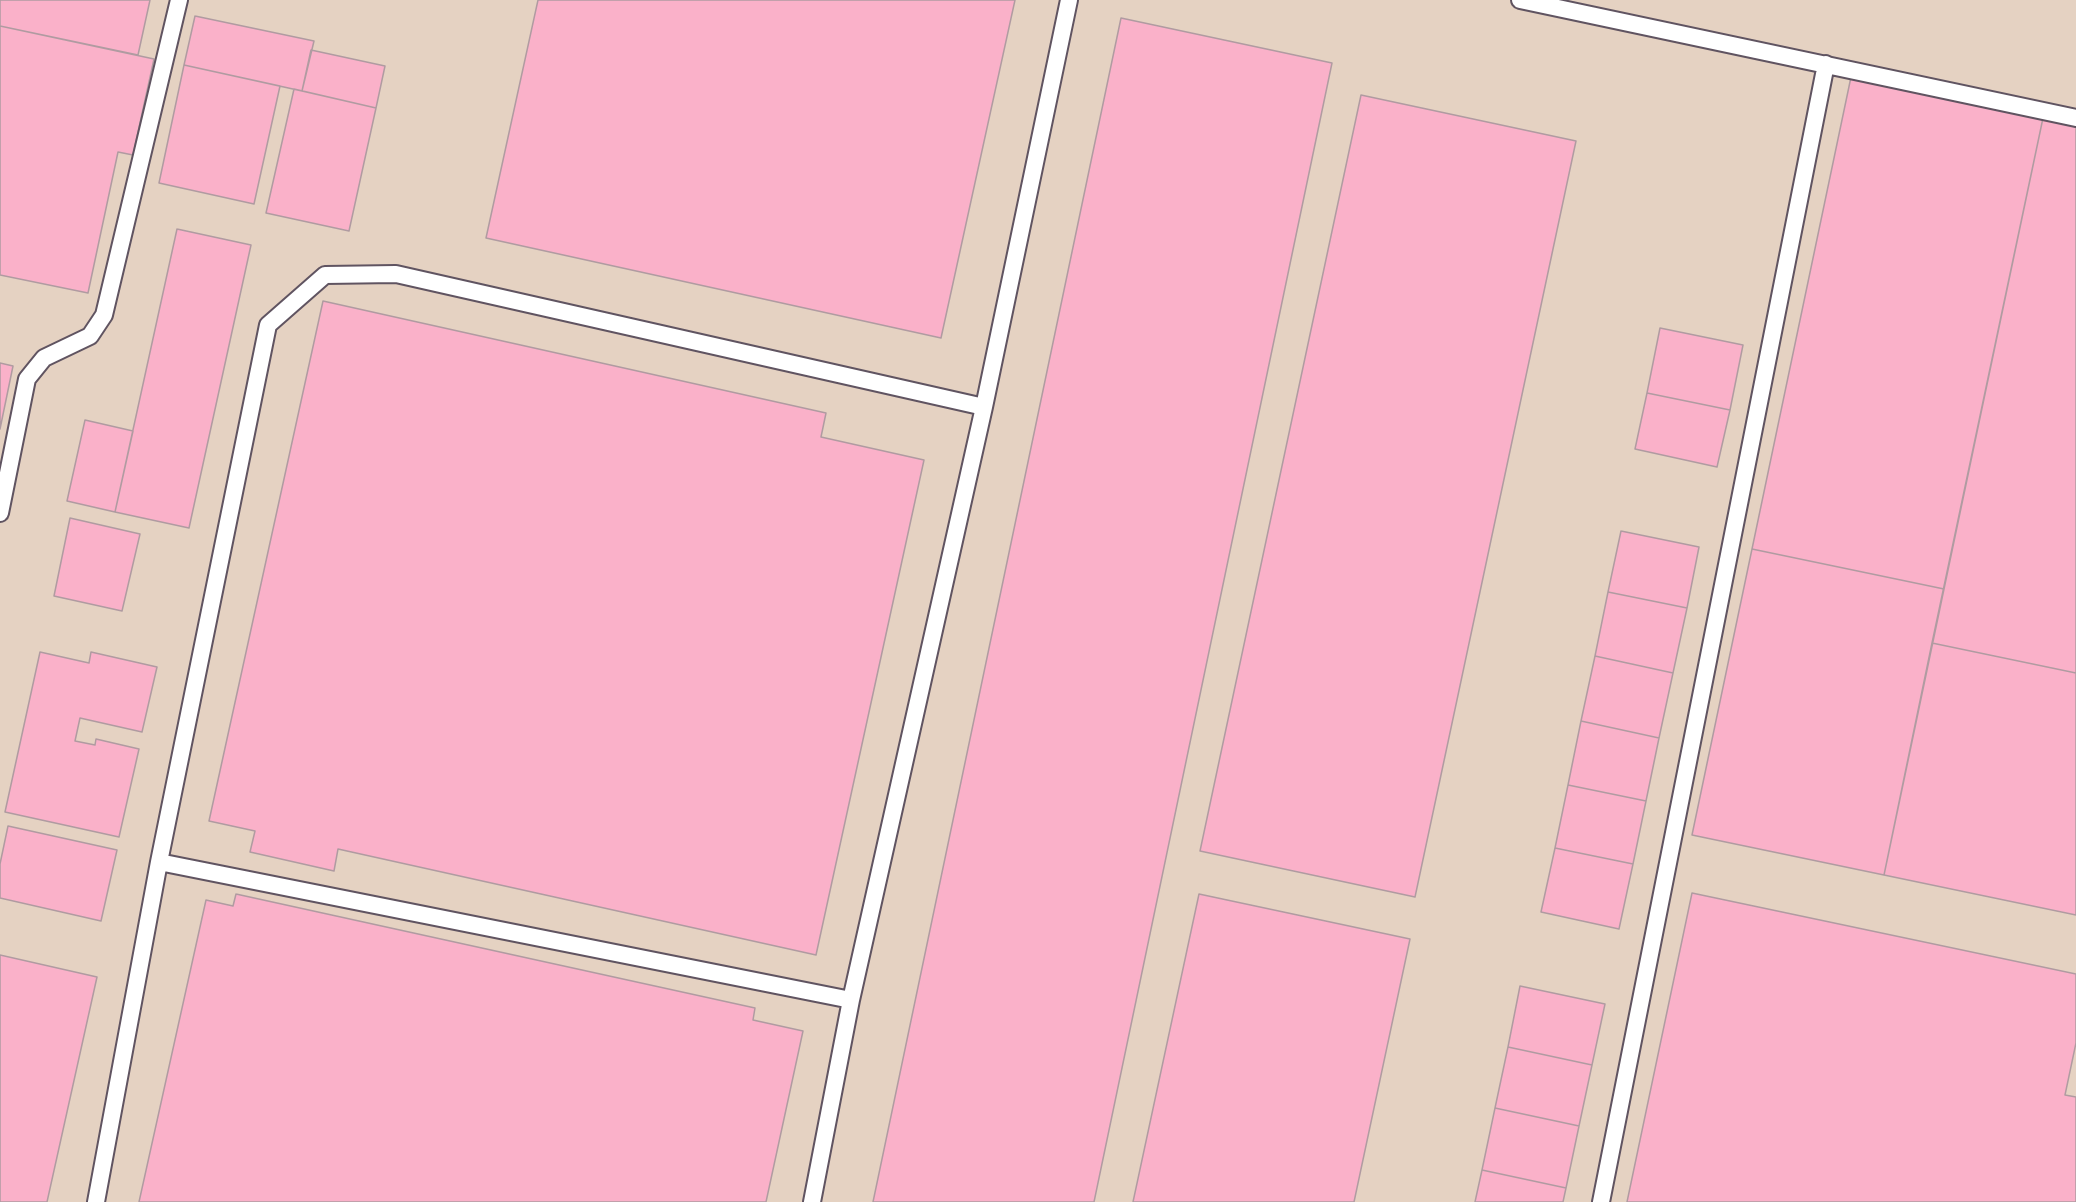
<!DOCTYPE html>
<style>
body{margin:0}
canvas{display:block;background:#e9daea}
</style>
<canvas width="2076" height="1202"></canvas>
<script>
const ctx = document.querySelector('canvas').getContext('2d');
ctx.lineJoin = 'round';
function paint(path, color) { ctx.fillStyle = color; ctx.fill(path, 'evenodd'); }
const toPath = rows => new Path2D(rows.map(r => 'M' + r).join(''));
function trace(path, color, width, dash) { ctx.strokeStyle = color; ctx.lineWidth = width; ctx.lineCap = dash ? 'butt' : 'round'; ctx.setLineDash(dash || []); ctx.stroke(path); }
paint(toPath([
 [0,0,2076,0,2076,1202,0,1202]
]), '#e5d2c2');
const building = toPath([
 [0,0,150,0,138,55,0,26,0,0],
 [538,0,1015,0,941,338,486,238,538,0],
 [195,16,314,41,302,91,184,65,195,16],
 [1121,18,1332,63,1094,1202,873,1202,1121,18],
 [0,26,154,59,133,155,118,152,88,293,0,275,0,26],
 [311,50,385,66,376,108,302,91,311,50],
 [184,65,280,86,254,204,159,183,184,65],
 [1851,77,2043,118,1944,589,1752,549,1851,77],
 [294,89,376,108,349,231,266,213,294,89],
 [1361,95,1576,141,1415,897,1200,851,1361,95],
 [2043,118,2076,125,2076,673,1932,643,2043,118],
 [177,229,251,245,189,528,115,512,177,229],
 [323,301,826,413,821,437,924,460,816,955,338,849,334,871,250,852,255,831,209,821,323,301],
 [1660,328,1743,345,1730,410,1647,393,1660,328],
 [0,363,13,366,0,429,0,363],
 [1647,393,1730,410,1717,467,1635,449,1647,393],
 [85,420,133,431,115,512,67,501,85,420],
 [70,518,140,534,122,611,54,596,70,518],
 [1621,531,1699,547,1687,608,1608,592,1621,531],
 [1752,549,1944,589,1884,875,1692,835,1752,549],
 [1608,592,1687,608,1673,673,1595,656,1608,592],
 [1932,643,2076,673,2076,915,1884,875,1932,643],
 [40,652,89,663,91,652,157,667,142,732,80,718,75,741,95,745,96,739,139,749,119,837,5,812,40,652],
 [1595,656,1673,673,1659,738,1581,721,1595,656],
 [1581,721,1659,738,1646,801,1568,785,1581,721],
 [1568,785,1646,801,1633,864,1555,848,1568,785],
 [8,826,117,850,101,921,0,898,0,864,8,826],
 [1555,848,1633,864,1619,929,1541,912,1555,848],
 [1692,893,2076,974,2076,1043,2065,1095,2076,1097,2076,1202,1627,1202,1692,893],
 [236,894,755,1008,753,1020,803,1031,766,1202,139,1202,206,900,233,906,236,894],
 [1199,894,1410,939,1354,1202,1133,1202,1199,894],
 [0,955,97,977,47,1202,0,1202,0,955],
 [1520,986,1605,1004,1592,1065,1508,1047,1520,986],
 [1508,1047,1592,1065,1579,1126,1495,1108,1508,1047],
 [1495,1108,1579,1126,1566,1188,1482,1170,1495,1108],
 [1482,1170,1566,1188,1563,1202,1475,1202,1482,1170]
]);
paint(building, '#fab1c9');
trace(building, '#b09ba1', 1.5);
const service = toPath([
 [1520,0,2076,118],
 [0,513,27,379,44,358,90,336,104,315,179,0],
 [159,862,851,1000],
 [96,1202,159,862,268,325,325,275,396,274,984,407],
 [812,1202,851,1000,984,407,1069,0],
 [1601,1202,1826,64]
]);
trace(service, '#605461', 20);
trace(service, '#fff', 16);
</script>
